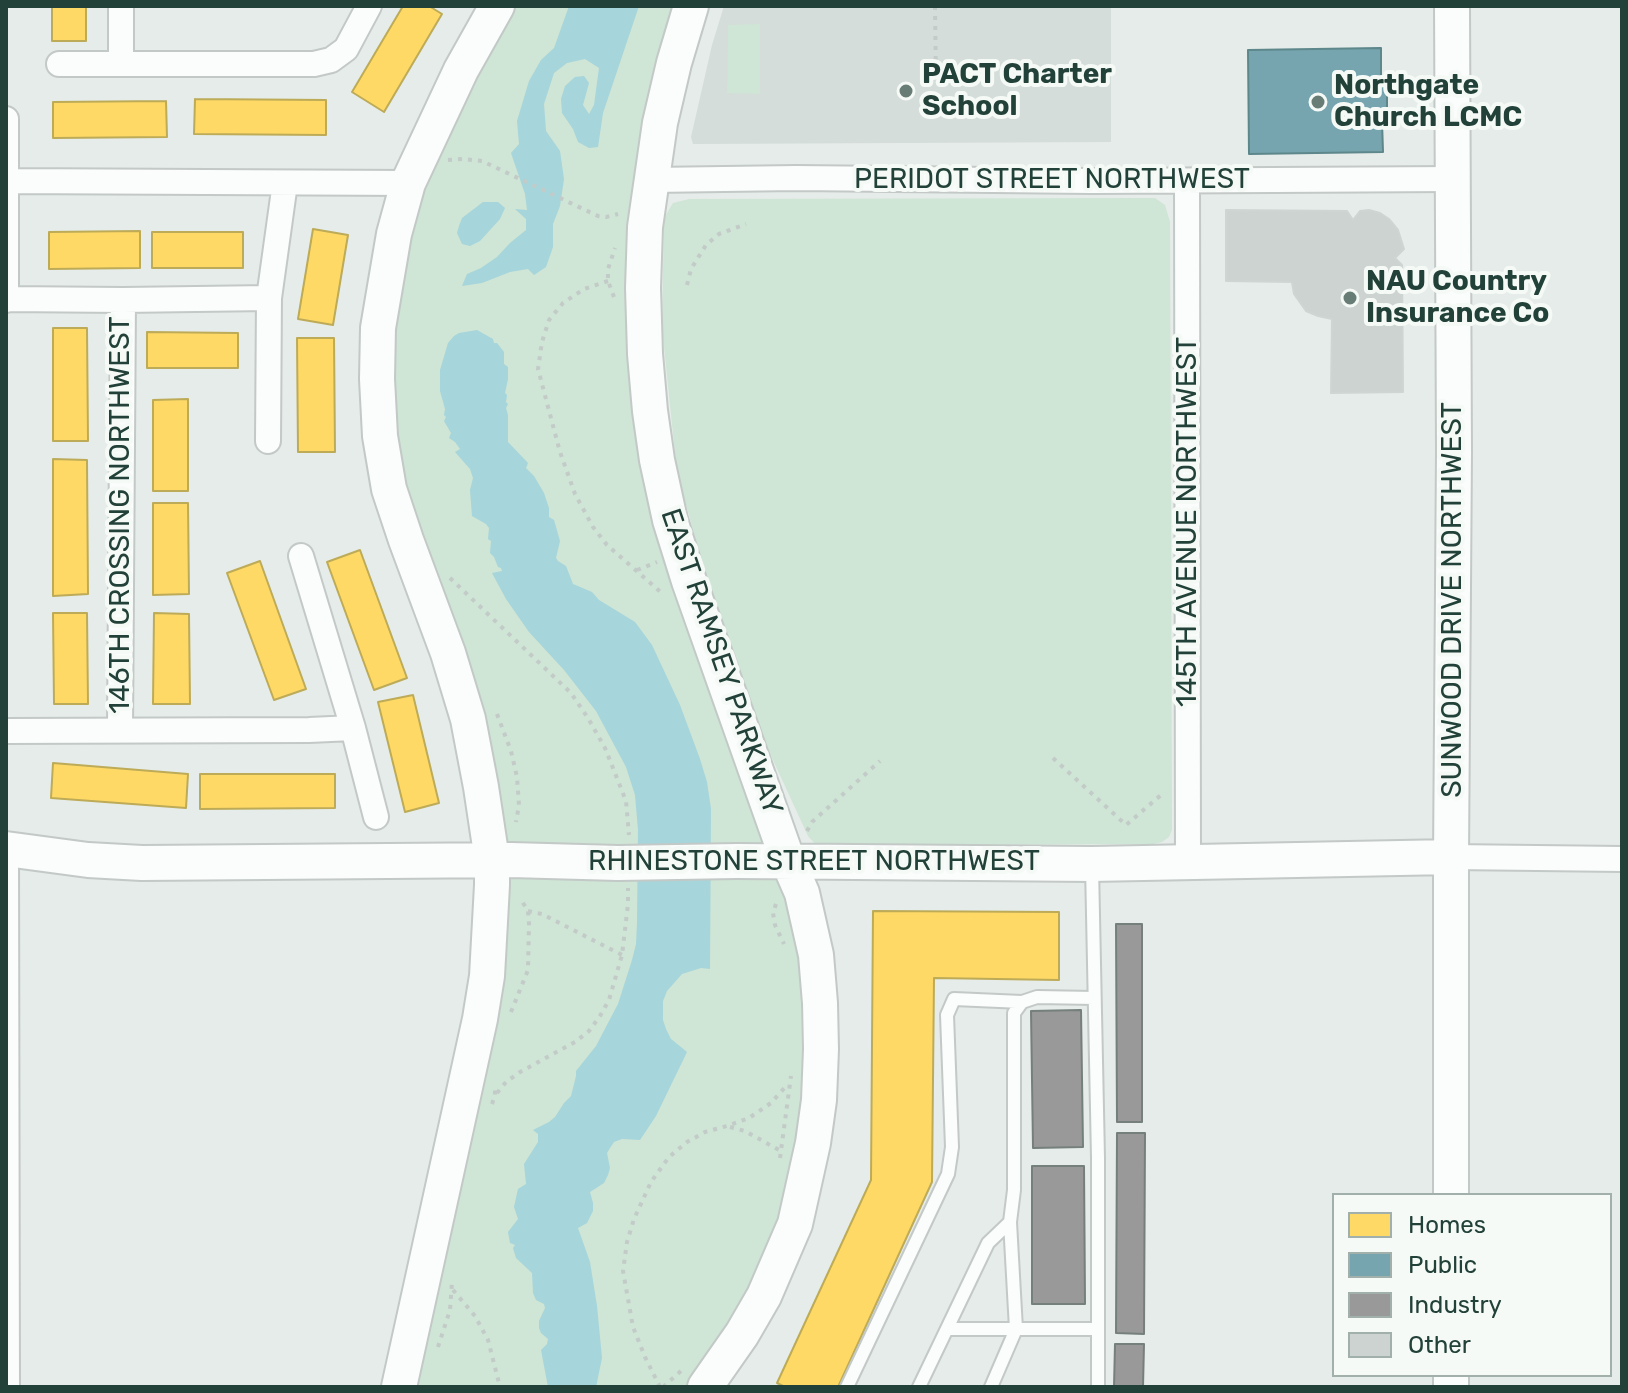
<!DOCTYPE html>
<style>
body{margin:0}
#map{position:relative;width:1628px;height:1393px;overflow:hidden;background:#e6ece9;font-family:Rubik,sans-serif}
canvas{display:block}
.frame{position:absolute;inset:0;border:8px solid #224138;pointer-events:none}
.legend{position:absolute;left:1332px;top:1193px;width:280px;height:184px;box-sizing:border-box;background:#f5faf7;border:2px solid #a1b0ab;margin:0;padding:10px 14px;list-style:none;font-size:24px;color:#224138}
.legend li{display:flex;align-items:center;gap:16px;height:40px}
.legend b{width:40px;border:2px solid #a1b0ab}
</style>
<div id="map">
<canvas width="1628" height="1393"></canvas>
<div class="frame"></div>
<ul class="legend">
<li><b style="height:22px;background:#ffd966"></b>Homes</li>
<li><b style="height:22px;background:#76a5af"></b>Public</li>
<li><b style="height:22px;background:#999"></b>Industry</li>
<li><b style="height:22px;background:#cdd3d0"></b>Other</li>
</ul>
</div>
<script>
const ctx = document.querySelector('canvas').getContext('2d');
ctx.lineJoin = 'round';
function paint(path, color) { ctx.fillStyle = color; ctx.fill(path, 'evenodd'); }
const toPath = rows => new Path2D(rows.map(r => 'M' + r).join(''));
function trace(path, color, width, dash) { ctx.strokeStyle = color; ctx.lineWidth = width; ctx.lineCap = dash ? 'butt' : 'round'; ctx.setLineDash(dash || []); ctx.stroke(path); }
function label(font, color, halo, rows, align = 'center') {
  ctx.font = font + ' Rubik,sans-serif'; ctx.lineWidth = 8; ctx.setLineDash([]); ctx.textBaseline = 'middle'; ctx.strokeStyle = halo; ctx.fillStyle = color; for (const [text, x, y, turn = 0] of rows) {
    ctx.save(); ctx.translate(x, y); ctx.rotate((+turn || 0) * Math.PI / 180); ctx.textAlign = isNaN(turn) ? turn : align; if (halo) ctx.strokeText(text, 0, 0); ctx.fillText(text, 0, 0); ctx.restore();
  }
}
paint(toPath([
 [724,6,1111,6,1111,142,693,144,691,137,712,45]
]), '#d4ddd9');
paint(toPath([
 [510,6,681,6,640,375,802,933,812,1082,770,1258,693,1387,411,1387,501,928,406,508,387,379,414,197],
 [760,24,760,94,727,93,728,25],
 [1155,198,1165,205,1170,222,1172,830,1169,837,1162,842,1153,844,816,845,808,836,755,721,712,597,677,473,662,327,664,218,673,203,689,199]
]), '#cfe5d5');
paint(toPath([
 [569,6,639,6,603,113,598,147,589,148,578,142,573,129,562,113,561,99,565,86,575,77,584,76,589,83,583,105,589,114,594,105,599,68,585,59,567,63,554,73,544,104,546,131,560,151,564,179,560,206,553,224,553,247,546,267,534,275,528,269,510,272,482,283,462,286,467,274,481,268,497,257,510,243,526,230,526,219,515,209,527,210,525,194,511,153,519,144,517,121,529,81,541,60,554,48],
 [483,202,498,202,505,208,500,219,480,241,470,246,462,244,457,233,459,226,462,218],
 [477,330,493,339,494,343,497,343,504,352,504,364,508,367,508,379,505,393,507,395,506,402,508,404,506,408,508,415,508,442,528,463,526,468,534,476,544,493,549,508,549,517,554,520,560,541,556,558,558,561,566,566,573,584,592,592,599,600,635,622,652,645,680,705,700,759,707,782,711,809,710,969,701,968,682,974,667,991,663,1001,663,1020,666,1029,671,1039,687,1052,656,1116,640,1140,622,1139,614,1142,610,1148,607,1153,610,1168,608,1175,604,1183,590,1192,593,1203,593,1211,587,1223,578,1228,590,1262,597,1306,602,1358,596,1387,548,1387,541,1350,547,1344,548,1339,541,1333,539,1328,539,1321,545,1308,544,1304,536,1300,533,1293,532,1273,516,1258,513,1248,515,1245,510,1243,508,1232,518,1219,514,1207,518,1189,526,1184,524,1164,538,1142,538,1134,533,1130,549,1122,555,1117,564,1103,571,1096,576,1076,576,1071,596,1046,608,1023,618,1004,632,960,636,944,637,923,638,830,635,795,626,767,596,711,564,670,529,632,506,599,492,573,502,571,501,568,498,567,494,557,490,553,491,541,488,539,489,528,486,524,472,516,470,490,473,478,470,469,455,452,460,449,455,442,449,438,451,433,444,421,446,417,444,415,445,409,440,391,440,370,448,343,454,336,459,333]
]), '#a6d5db');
const homes = toPath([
 [52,6,86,6,86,41,52,41,52,6],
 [403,6,429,6,442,14,384,112,352,92,403,6],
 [195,99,326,100,326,135,194,134,195,99],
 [166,101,167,137,53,138,53,102,166,101],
 [313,229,348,235,333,325,298,319,313,229],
 [140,231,140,268,49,269,49,232,140,231],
 [152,232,243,232,243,268,152,268,152,232],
 [53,328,87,328,88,441,53,441,53,328],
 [147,332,238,333,238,368,147,368,147,332],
 [297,338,334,338,335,452,298,452,297,338],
 [188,399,188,491,153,491,153,400,188,399],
 [53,459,87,460,88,594,53,596,53,459],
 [153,503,188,503,189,594,153,595,153,503],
 [360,550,407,678,374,690,327,562,360,550],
 [260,561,306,689,274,700,227,573,260,561],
 [53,613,87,613,88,704,54,704,53,613],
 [154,613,189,614,190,704,153,704,154,613],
 [413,695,439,803,405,812,378,702,413,695],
 [53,763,188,774,186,808,51,798,53,763],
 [200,774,335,774,335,808,200,809,200,774],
 [873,911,1059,912,1059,980,934,978,932,1182,838,1387,785,1387,777,1383,871,1180,873,911]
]);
paint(homes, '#ffd966');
trace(homes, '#bdab58', 2);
const public = toPath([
 [1381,48,1381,83,1387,83,1387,121,1382,121,1383,152,1249,154,1248,50,1381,48]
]);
paint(public, '#76a5af');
trace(public, '#5d878b', 2);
const industry = toPath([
 [1116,924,1142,924,1142,1122,1117,1122,1116,924],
 [1081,1010,1083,1147,1033,1148,1031,1011,1081,1010],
 [1117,1133,1145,1133,1144,1334,1116,1333,1117,1133],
 [1032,1166,1084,1166,1085,1304,1032,1304,1032,1166],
 [1115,1344,1144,1344,1143,1387,1114,1387,1115,1344]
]);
paint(industry, '#999');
trace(industry, '#757f7c', 2);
const building = toPath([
 [1226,210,1347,211,1353,220,1360,211,1369,210,1380,213,1389,219,1398,230,1404,249,1395,258,1402,265,1403,392,1331,393,1332,319,1318,316,1306,311,1294,294,1292,282,1226,281,1226,210]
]);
paint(building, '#cdd3d0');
trace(building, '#cfd5d2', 2);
const lane = toPath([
 [1092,866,1098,1158,1098,1387],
 [947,1329,1098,1329],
 [847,1387,948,1174,952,1147,947,1015,954,999,1022,1002],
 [919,1387,988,1243,1010,1222,1014,1190,1014,1013,1022,1002,1037,997,1094,998],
 [991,1387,1016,1329,1010,1222]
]);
const street = toPath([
 [121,6,121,64],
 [59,64,314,64,331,60,346,49,369,6],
 [6,119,6,300],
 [652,180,796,178,1092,181,1453,179],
 [6,181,408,183],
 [1187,181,1188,863],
 [6,299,123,300,269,298],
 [268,441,269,298,285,183],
 [301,556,353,728,376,817],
 [120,730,123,300],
 [6,731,309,730,353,728],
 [6,849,7,1387],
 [1451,857,1622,859]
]);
const secondary = toPath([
 [691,6,674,63,660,123,645,227,643,288,645,354,650,411,657,460,670,520,689,581,788,861,802,893,816,955,820,1003,821,1049,819,1100,813,1143,795,1224,764,1296,742,1334,705,1387],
 [6,849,88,860,142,863,511,860,618,863],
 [737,861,1092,864,1451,857],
 [1451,1195,1451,857,1454,452,1452,6],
 [1451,1375,1451,1387],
 [399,1387,480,1019,487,976,492,885,492,860,481,787,468,719,448,653,406,540,389,489,380,436,377,379,378,328,394,234,408,183,461,70,497,6]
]);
trace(lane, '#c3c9c6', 16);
trace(street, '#c3c9c6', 28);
trace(secondary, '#c2c9c6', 38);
trace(toPath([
 [935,6,936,85],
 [448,160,462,159,482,161,598,216,606,217,618,214],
 [608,281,584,289,563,303,549,320,542,342,538,369,560,452,575,494,593,527,607,545,664,595],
 [687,285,691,269,706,245,719,234,746,224],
 [614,297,608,281,608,269,615,248],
 [637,570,657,562],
 [450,578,571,693,588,718,605,748,626,801,629,835],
 [497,714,511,751,517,777,519,805,516,822],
 [1053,758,1126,825,1161,795],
 [807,831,812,822,880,761],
 [776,904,773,913,775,925,784,944],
 [528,911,542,914,622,955],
 [511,1012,528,970,529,923,528,911,520,898],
 [497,1093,506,1082,520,1072,575,1042,589,1031,600,1016,609,1000,622,955,628,904,628,888],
 [492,1104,495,1095,495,1085],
 [730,1127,745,1131,779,1150],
 [780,1158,791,1076],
 [453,1290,475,1316,488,1340,500,1387],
 [438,1347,450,1310,452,1282],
 [660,1387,645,1357,633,1327,623,1271,627,1242,634,1219,651,1182,669,1157,687,1142,705,1132,727,1126,749,1118,771,1103,788,1084],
 [663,1387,682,1370]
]), '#c2cbc8', 4, [4, 6]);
trace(lane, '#fbfcfc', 12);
trace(street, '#fbfcfc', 24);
trace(secondary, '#fbfcfc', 34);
const secondaryBridge = toPath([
 [618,863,737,861]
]);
trace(secondaryBridge, '#c2c9c6', 38, []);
trace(secondaryBridge, '#fbfcfc', 34);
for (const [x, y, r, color] of [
 [906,91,8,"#677d76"],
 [1318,102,8,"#677d76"],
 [1350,298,8,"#677d76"]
]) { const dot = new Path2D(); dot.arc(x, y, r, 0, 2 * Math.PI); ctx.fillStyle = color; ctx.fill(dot); trace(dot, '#f5faf7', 3); }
label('bold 28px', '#224138', '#f5faf7', [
 ["PACT Charter",922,75],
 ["School",922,107],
 ["Northgate",1334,86],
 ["Church LCMC",1334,118],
 ["NAU Country",1366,282],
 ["Insurance Co",1366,314]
], 'left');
label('28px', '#224138', '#f5faf7', [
 ["PERIDOT STREET NORTHWEST",1052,180],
 ["146TH CROSSING NORTHWEST",121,515,-90],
 ["145TH AVENUE NORTHWEST",1188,522,-90],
 ["SUNWOOD DRIVE NORTHWEST",1453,600,-90],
 ["EAST RAMSEY PARKWAY",721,662,71],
 ["RHINESTONE STREET NORTHWEST",814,862]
]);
</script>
